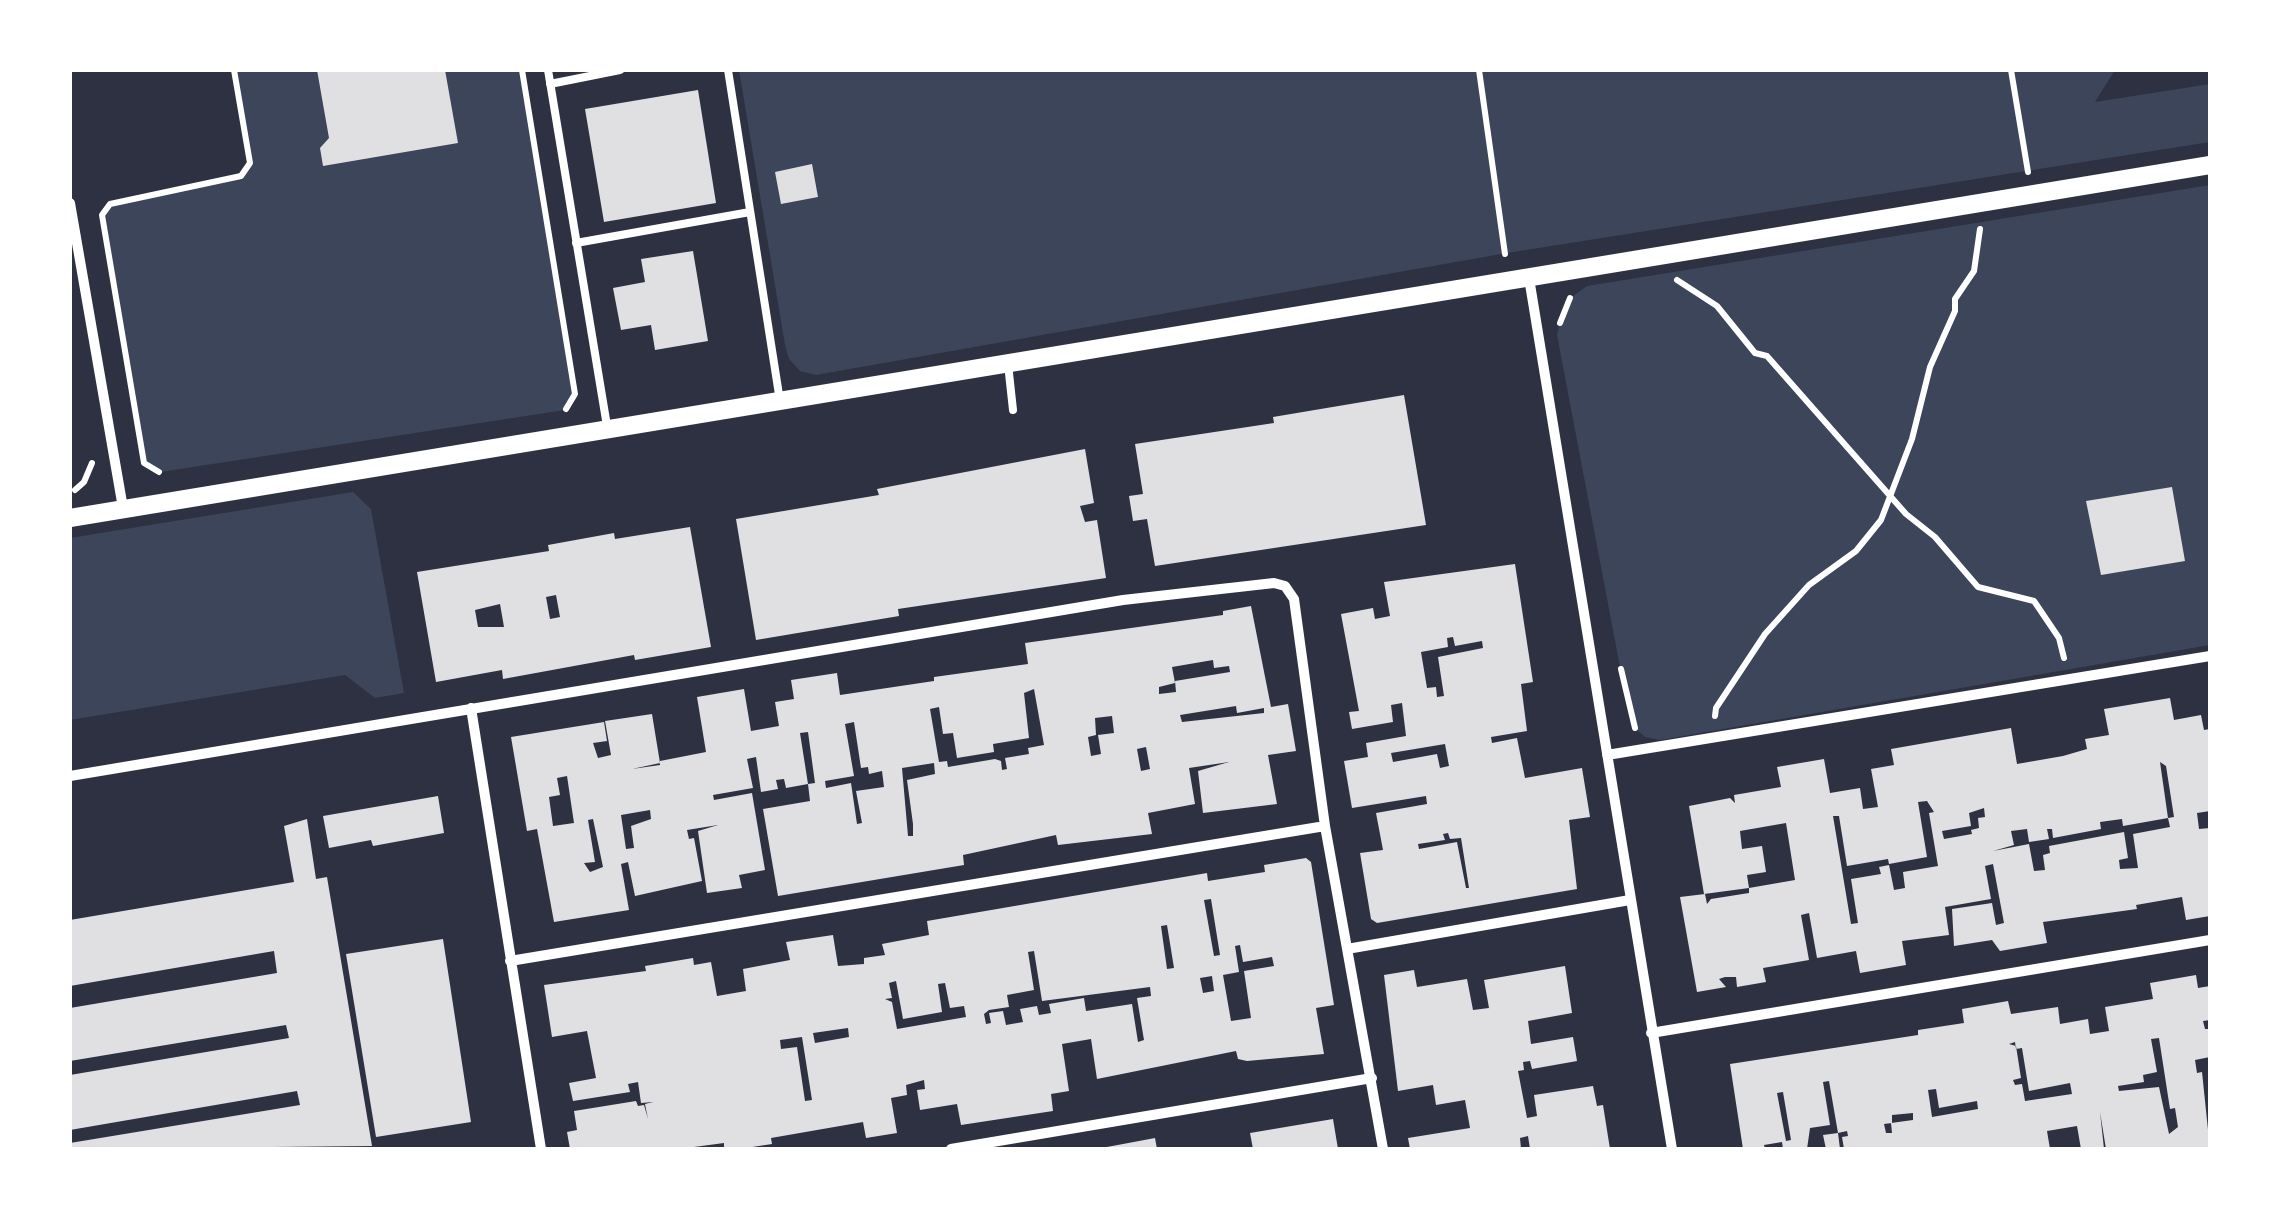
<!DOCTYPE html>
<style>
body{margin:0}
#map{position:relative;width:2280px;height:1219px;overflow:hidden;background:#2d3142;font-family:"DM Sans",sans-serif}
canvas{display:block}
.frame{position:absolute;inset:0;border:72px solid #fff;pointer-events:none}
</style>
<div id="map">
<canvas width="2280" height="1219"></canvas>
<div class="frame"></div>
</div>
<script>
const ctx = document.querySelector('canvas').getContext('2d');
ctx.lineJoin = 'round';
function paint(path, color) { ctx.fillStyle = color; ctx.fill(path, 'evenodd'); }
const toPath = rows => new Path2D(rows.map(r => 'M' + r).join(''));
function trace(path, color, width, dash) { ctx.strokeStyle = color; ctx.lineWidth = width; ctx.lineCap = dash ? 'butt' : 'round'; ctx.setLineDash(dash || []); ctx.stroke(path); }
paint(toPath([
 [234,70,522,70,575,394,565,410,154,473,144,463,104,208,241,176,250,162],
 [739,70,2115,70,2095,102,2210,84,2210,142,1507,253,816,375,800,371,789,359,785,345],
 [2210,185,2210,645,1660,740,1645,737,1631,725,1557,335,1566,301,1587,286],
 [353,492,371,509,404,693,375,698,345,675,70,720,70,538]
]), '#3c4559');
paint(toPath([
 [317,70,445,70,458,143,323,166,320,148,329,138],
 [698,90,716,203,604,222,585,109],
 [812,164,818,197,781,204,775,172],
 [693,251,708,341,655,350,651,325,621,330,613,288,645,282,641,259],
 [1404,395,1426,525,1155,566,1147,519,1133,521,1129,496,1143,494,1135,444,1274,423,1273,417],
 [1085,449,1094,503,1080,506,1085,522,1097,520,1106,578,898,609,899,616,756,640,736,519,879,495,877,489],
 [2172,487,2185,561,2101,575,2086,501],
 [690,527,711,647,635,660,634,655,503,679,502,670,436,682,417,572,549,551,548,545,614,533,615,539],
 [556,595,560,617,550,619,546,597],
 [500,604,504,627,478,627,475,610],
 [1515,564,1533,682,1521,684,1527,731,1491,737,1492,743,1517,738,1525,778,1582,768,1590,817,1569,820,1577,889,1377,923,1371,919,1360,853,1383,850,1376,813,1427,804,1426,796,1352,808,1344,761,1368,757,1366,743,1406,736,1402,703,1391,705,1393,722,1352,729,1349,712,1359,711,1341,614,1373,608,1375,619,1390,616,1384,582],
 [1453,637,1455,646,1482,641,1483,648,1438,657,1444,696,1437,697,1436,687,1427,688,1421,652,1448,647,1447,638],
 [1445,744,1449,766,1440,768,1437,754,1393,762,1391,753],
 [1448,833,1450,839,1461,838,1469,888,1466,888,1457,842,1419,849,1418,844,1445,840,1443,834],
 [1251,606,1271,707,1288,704,1296,751,1268,755,1277,804,1203,813,1198,771,1229,762,1189,768,1195,804,1148,813,1152,834,1058,845,1056,835,963,855,964,865,778,896,763,809,810,801,808,784,815,783,808,732,800,733,808,784,786,788,784,779,776,780,778,789,761,792,756,757,747,759,753,788,713,795,714,800,752,793,765,870,739,875,742,888,707,893,698,831,718,825,687,830,689,839,694,838,702,881,635,896,628,862,621,864,629,910,554,922,537,829,527,831,511,737,604,722,607,741,593,743,598,758,611,755,605,721,652,714,660,763,632,769,660,765,660,761,706,752,697,697,744,689,751,731,779,726,775,702,794,699,791,680,837,673,840,695,934,681,934,677,1028,664,1025,643,1223,615,1223,611],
 [1213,660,1214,668,1229,666,1230,672,1175,681,1176,692,1159,694,1159,687,1175,683,1172,667],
 [1034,689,1044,745,1028,748,1029,754,1005,758,1007,769,1002,770,1001,761,995,759,948,767,947,761,939,762,930,709,939,707,943,734,953,733,957,758,994,752,993,744,1029,738,1024,693],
 [1236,706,1237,713,1264,708,1264,713,1182,722,1180,715],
 [1112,716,1114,733,1098,735,1101,754,1091,756,1088,737,1096,735,1095,718],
 [854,722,861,768,868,767,869,774,882,771,884,787,856,791,862,823,857,824,851,783,826,788,825,781,854,776,845,724],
 [1146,747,1150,769,1141,771,1137,749],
 [934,763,935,774,907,780,913,824,913,836,908,836,902,768],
 [567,776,574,823,553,826,549,797,560,795,557,778],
 [650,810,651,819,631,826,634,848,626,849,621,815],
 [593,819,603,867,590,872,584,863,595,862,588,820],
 [2170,698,2174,720,2201,715,2204,730,2210,729,2210,811,2197,813,2199,829,2210,828,2210,916,2186,920,2182,897,2136,905,2137,909,2043,922,2047,943,2000,951,1992,940,1954,946,1952,909,1992,903,1996,925,2004,923,1993,864,1985,866,1991,899,1945,907,1949,935,1902,941,1906,965,1860,973,1856,951,1817,958,1809,913,1801,915,1809,960,1763,968,1766,982,1737,987,1736,977,1725,977,1719,979,1726,987,1697,992,1680,897,1705,894,1707,904,1711,899,1749,893,1749,888,1795,880,1786,823,1740,831,1742,849,1762,846,1766,872,1747,875,1749,888,1704,894,1689,806,1730,798,1735,803,1734,795,1781,787,1777,767,1824,759,1830,793,1860,788,1863,809,1878,807,1871,769,1894,765,1891,749,2011,728,2017,764,2063,756,2087,749,2085,739,2109,735,2104,709],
 [2160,762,2166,766,2174,817,2168,818],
 [1927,801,1934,812,1929,813,1938,866,1903,872,1905,888,1894,890,1889,865,1879,867,1881,874,1851,879,1858,923,1851,924,1833,816,1839,816,1847,866,1888,859,1889,864,1927,857,1918,802],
 [1984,808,1985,817,1978,818,1979,828,1971,830,1972,834,1944,839,1942,831,1971,826,1969,813],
 [2168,818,2170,827,2133,834,2138,868,2120,869,2119,860,2128,858,2124,832,2049,846,2050,853,2043,855,2045,870,2034,871,2029,844,1993,851,2014,845,2011,831,2027,829,2029,842,2049,839,2047,829,2052,829,2053,838,2101,829,2100,822,2122,819,2123,826],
 [438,796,444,833,373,846,371,840,329,848,323,816],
 [307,819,316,879,327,877,372,1146,70,1149,70,1143,300,1105,297,1091,70,1130,70,1075,289,1038,286,1025,70,1061,70,1008,277,973,274,951,70,986,70,920,294,882,284,826],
 [1306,858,1311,862,1334,1005,1316,1008,1324,1054,1247,1061,1238,1059,1236,1051,1097,1079,1091,1039,1062,1044,1069,1091,1051,1094,1053,1111,961,1125,957,1104,920,1110,917,1090,925,1089,924,1080,906,1085,907,1095,891,1098,897,1133,866,1138,863,1122,771,1138,772,1144,739,1149,724,1149,724,1143,679,1149,570,1149,567,1132,577,1130,574,1111,636,1101,638,1106,644,1105,648,1119,645,1104,653,1102,641,1103,638,1082,628,1084,630,1092,573,1101,569,1083,596,1078,587,1031,552,1037,544,985,646,971,645,966,693,958,694,965,711,962,717,996,746,991,743,969,790,960,786,942,833,935,838,966,864,964,864,958,885,955,882,944,929,935,927,921,1207,873,1208,881,1265,872,1264,865],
 [1211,899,1220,955,1214,956,1204,900],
 [1167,925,1174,968,1167,969,1161,926],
 [1240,945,1243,962,1272,957,1274,966,1244,971,1251,1018,1231,1021,1223,975,1239,972,1235,946],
 [1034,951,1042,1001,1150,987,1151,996,1137,998,1144,1040,1138,1042,1132,1004,1086,1011,1084,998,1049,1004,1051,1013,1039,1015,1037,1006,1020,1009,1023,1022,1006,1025,1003,1011,989,1013,991,1023,986,1024,984,1014,989,1010,1009,1007,1007,995,1034,990,1028,952],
 [1212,976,1214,991,1203,993,1200,978],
 [896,981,903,1019,942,1012,938,984,945,983,950,1008,964,1006,966,1017,897,1029,892,1002,885,999,892,998,889,983],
 [848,1028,849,1037,815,1043,813,1033],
 [802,1037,812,1100,805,1101,797,1047,781,1049,780,1040],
 [443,939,471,1122,376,1137,346,954],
 [1565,966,1572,1013,1528,1021,1531,1044,1573,1037,1577,1061,1532,1069,1530,1061,1523,1062,1524,1070,1518,1071,1527,1118,1537,1116,1534,1095,1593,1086,1597,1106,1603,1105,1610,1149,1530,1149,1528,1136,1520,1138,1521,1149,1410,1149,1408,1138,1470,1128,1465,1100,1436,1105,1433,1085,1398,1091,1384,975,1414,970,1417,987,1467,979,1473,1010,1489,1008,1484,980],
 [2196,975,2198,988,2210,986,2210,1020,2203,1021,2205,1029,2210,1029,2210,1057,2195,1060,2197,1073,2202,1072,2210,1149,2106,1149,2100,1112,2104,1149,2081,1149,2077,1126,2047,1131,2050,1149,1844,1149,1842,1137,1848,1136,1847,1131,1838,1133,1829,1081,1823,1082,1830,1125,1810,1128,1807,1149,1783,1149,1782,1142,1764,1145,1765,1149,1743,1149,1730,1064,1918,1035,1918,1030,1964,1023,1962,1009,2008,1001,2011,1014,2058,1007,2060,1024,2088,1019,2090,1034,2109,1031,2105,1007,2153,999,2150,983],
 [2159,1038,2170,1109,2175,1108,2178,1127,2169,1134,2159,1087,2119,1091,2118,1086,2144,1082,2143,1075,2157,1072,2151,1039],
 [2015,1042,2016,1049,2022,1048,2029,1091,2070,1083,2072,1094,2025,1101,2022,1084,2015,1085,2013,1080,2021,1078,2016,1046,2009,1044],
 [1936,1089,1939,1108,1977,1101,1978,1109,1932,1117,1928,1090],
 [1783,1092,1791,1140,1786,1141,1777,1093],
 [1913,1113,1913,1120,1891,1123,1892,1133,1886,1133,1884,1124,1892,1123,1892,1115],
 [1333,1119,1338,1149,1253,1149,1250,1133],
 [1838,1133,1840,1149,1826,1149,1823,1135],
 [1155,1138,1157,1149,1107,1149,1107,1147]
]), '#e0e0e3');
trace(toPath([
 [522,70,575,394,566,409],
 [1479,70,1505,254],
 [2011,70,2028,172],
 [1677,280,1717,306,1755,353,1767,356,1906,514,1935,537,1978,587,2034,601,2059,638,2064,658],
 [1560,323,1570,298],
 [159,472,144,463,102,215,110,204,241,176,250,163,234,70],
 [75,490,84,482,92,463],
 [1621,669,1635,728],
 [1715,716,1716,708,1765,634,1809,585,1856,551,1881,520,1912,439,1930,367,1955,311,1955,299,1974,271,1980,229]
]), '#fff', 6);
trace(toPath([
 [548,70,607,426],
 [728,70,780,401],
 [550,84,620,70],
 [576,243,750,212],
 [1008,364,1013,410]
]), '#fff', 8);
trace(toPath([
 [70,203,123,508],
 [1529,278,1672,1149],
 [471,708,541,1149],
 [1607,755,2210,656],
 [70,776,1123,600,1274,583,1285,586,1294,599,1325,826,1383,1149],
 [1347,949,1630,900],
 [510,961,1325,826],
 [1651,1033,2210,940],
 [951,1149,1372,1078]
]), '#fff', 10);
trace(toPath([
 [70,518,2210,165]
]), '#fff', 18);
</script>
